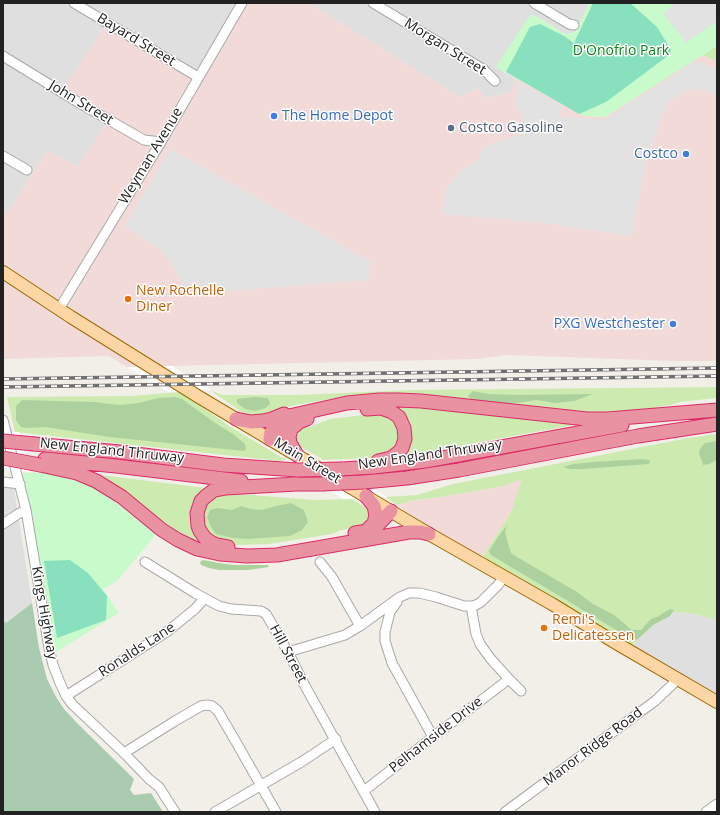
<!DOCTYPE html>
<style>
body{margin:0}
#map{position:relative;width:720px;height:815px;overflow:hidden;background:#f2efe9;font-family:"Open Sans",sans-serif}
canvas{display:block}
.frame{position:absolute;inset:0;border:4px solid #222;pointer-events:none}
</style>
<div id="map">
<canvas width="720" height="815"></canvas>
<div class="frame"></div>
</div>
<script>
const ctx = document.querySelector('canvas').getContext('2d');
ctx.lineJoin = 'round';
function paint(path, color) { ctx.fillStyle = color; ctx.fill(path, 'evenodd'); }
const toPath = rows => new Path2D(rows.map(r => 'M' + r).join(''));
function trace(path, color, width, dash) { ctx.strokeStyle = color; ctx.lineWidth = width; ctx.lineCap = dash ? 'butt' : 'round'; ctx.setLineDash(dash || []); ctx.stroke(path); }
function label(font, color, halo, rows, align = 'center') {
  ctx.font = font + ' "Open Sans",sans-serif'; ctx.lineWidth = 3; ctx.setLineDash([]); ctx.textBaseline = 'middle'; ctx.strokeStyle = halo; ctx.fillStyle = color; for (const [text, x, y, turn = 0] of rows) {
    ctx.save(); ctx.translate(x, y); ctx.rotate((+turn || 0) * Math.PI / 180); ctx.textAlign = isNaN(turn) ? turn : align; if (halo) ctx.strokeText(text, 0, 0); ctx.fillText(text, 0, 0); ctx.restore();
  }
}
paint(toPath([
 [3,3,245,3,199,79,110,118,77,168,47,150,8,213,3,210],
 [309,3,589,3,576,32,566,34,535,16,502,71,515,78,511,92,485,98,478,88,460,97],
 [3,487,14,488,32,603,6,623,3,620],
 [672,612,690,613,717,620,717,701,628,649,653,625,670,616]
]), '#e0dfdf');
paint(toPath([
 [245,3,309,3,460,97,478,88,485,98,511,92,515,78,583,116,605,117,702,55,717,61,717,361,673,361,506,355,477,359,127,367,109,356,3,359,3,210,8,213,47,150,77,167,110,118,63,89,106,25,199,79],
 [523,478,510,514,481,559,430,528,397,505,414,500,442,497,503,486]
]), '#f2dad9');
paint(toPath([
 [717,46,717,61,702,55],
 [717,387,717,398,680,402,671,405,614,414,584,414,384,394,337,398,290,406,271,416,249,417,210,390,222,395,298,395,411,390],
 [181,392,229,426,286,460,279,461,15,432,7,397,130,396],
 [392,404,573,423,574,425,403,456,407,447],
 [371,414,380,414,389,417,395,423,398,437,397,446,386,454,373,458,324,460,297,445,295,439,296,433,301,429,310,427,330,419],
 [717,434,717,620,690,613,672,612,670,616,653,625,628,649,481,559,510,514,522,479,503,486,442,497,414,500,397,505,386,497,417,495,453,484,688,438],
 [100,475,206,488,195,499,210,548,167,532,99,477],
 [225,493,315,500,352,499,371,511,373,517,362,527,341,530,332,534,269,544,236,545,217,542,206,529,202,515,206,503,216,495]
]), '#cdebb0');
paint(toPath([
 [473,391,488,394,517,395,593,394,574,401,555,403,536,400,517,403,488,403,471,399,468,396],
 [175,397,182,399,215,423,233,434,245,444,246,449,244,451,109,437,46,427,28,428,21,427,16,420,16,406,22,400,94,402,119,405,139,403,158,398],
 [254,397,267,398,269,400,270,404,266,408,255,411,245,409,237,403,237,399],
 [717,441,717,460,709,464,703,465,699,453,700,449,705,443],
 [642,459,650,460,649,464,584,469,569,469,563,467,573,464,594,462],
 [291,503,304,510,308,522,302,530,290,536,248,539,233,538,216,534,211,527,207,517,210,510,217,508,232,510,241,506,251,509,262,510,276,506],
 [507,525,505,533,511,553,517,557,577,592,593,604,614,615,632,630,641,630,651,619,657,617,670,609,674,610,670,616,653,625,637,640,628,637,491,555,489,551,498,537],
 [203,560,219,563,234,565,268,565,269,567,248,570,219,570,209,568,201,565,200,562]
]), '#add19e');
paint(toPath([
 [32,603,39,648,47,679,56,697,64,709,77,723,134,779,130,790,134,795,151,793,163,812,3,812,3,620,6,623]
]), '#aacbaf');
paint(toPath([
 [589,3,717,3,717,46,605,117,583,116,496,67,531,14,566,34,576,32],
 [59,472,97,485,158,532,117,581,103,589,119,613,53,654,21,473]
]), '#c8facc');
paint(toPath([
 [593,3,630,3,657,27,671,50,669,55,606,102,579,114,506,72,530,27,540,24,564,36,574,43],
 [70,560,88,573,107,596,106,620,57,638,44,561]
]), '#88e0be');
paint(toPath([
 [675,3,717,3,717,21,686,43,663,13],
 [696,61,717,69,717,93,690,89,667,102,645,167,631,236,544,223,442,214,445,190,461,171,480,159,480,153,486,146,526,132,522,117,516,105,517,81,562,106,558,116,604,120],
 [170,149,371,262,368,280,204,293,192,291,181,281,172,264,160,249,125,226]
]), '#e2e2e2');
paint(toPath([
 [172,366,210,390,168,392,127,367],
 [3,432,19,432,30,472,4,470],
 [324,460,386,497,344,499,279,461]
]), '#fff');
const minor = toPath([
 [74,3,198,77],
 [373,3,483,69,495,81],
 [534,3,569,24,574,25],
 [3,56,81,104,144,140,161,142],
 [3,156,27,170],
 [59,309,129,194,161,142,242,3],
 [3,420,26,510,49,648,53,665,60,683,66,696,73,705,124,753,149,779,159,787,175,812],
 [3,482,20,484],
 [3,524,18,514,26,510],
 [145,562,195,593,219,606,231,609,261,611,266,614,288,652,304,684,375,812],
 [320,562,332,577,360,626],
 [397,602,390,612,385,632,385,641,392,663,433,737],
 [471,606,476,634,480,644,490,658,509,679,521,691],
 [288,652,345,635,360,626,400,597,409,593,419,593,436,597,464,606,471,606,476,605,481,602,498,585,504,577],
 [66,696,168,631,195,609,204,599],
 [124,753,175,721,201,706,207,705,212,706,218,711,236,742,276,812],
 [364,791,433,737,509,679],
 [215,812,303,761,336,739],
 [505,812,655,701,676,681,676,678],
 [706,812,717,804]
]);
const major = toPath([
 [3,272,71,317,199,397,429,534,552,604,616,643,717,702]
]);
const highway = toPath([
 [367,409,381,408,392,412,399,417,404,428,405,439,402,448,399,452,391,458,378,461],
 [236,419,251,422,263,421,272,419,284,414],
 [270,439,271,432,275,426,279,421,289,416,347,403,379,400,398,400,421,401,587,419,608,419,717,410],
 [270,439,276,436,291,425,307,419],
 [34,444,120,452,223,465,298,470],
 [297,455,290,443,289,437,291,429,298,423],
 [45,459,116,466,241,481],
 [40,465,77,473,96,481,122,497,162,530,178,540,197,549,220,554,247,556,277,555,409,532,420,532,429,534],
 [342,469,374,467,425,461,622,425],
 [364,482,407,478,459,470,638,436,717,424],
 [290,484,322,484],
 [366,496,374,506,376,515,374,523,368,529],
 [355,533,368,531,375,528,391,511],
 [228,547,217,545,212,543,205,538,200,531,198,526,197,513,201,501,205,497,214,490,225,488,297,484]
]);
trace(minor, '#a9a9a9', 11);
trace(major, '#a06b00', 14);
trace(highway, '#dc2a67', 15);
trace(minor, '#fff', 9);
trace(major, '#fcd6a4', 12);
trace(highway, '#e892a2', 13);
const rail = toPath([
 [3,379,717,368],
 [3,387,717,376]
]);
trace(rail, '#707070', 3.5);
trace(rail, '#fff', 2, [6]);
const highwayBridge = toPath([
 [3,441,34,444],
 [3,458,40,465],
 [298,470,342,469],
 [322,484,364,482]
]);
trace(highwayBridge, '#dc2a67', 15, []);
trace(highwayBridge, '#e892a2', 13);
for (const [x, y, r, color] of [
 [274,116,4,"#3f7fe0"],
 [451,128,4,"#5c6f8a"],
 [686,154,4,"#3f7fe0"],
 [128,299,4,"#e8710a"],
 [673,324,4,"#3f7fe0"],
 [544,628,4,"#e8710a"]
]) { const dot = new Path2D(); dot.arc(x, y, r, 0, 2 * Math.PI); ctx.fillStyle = color; ctx.fill(dot); trace(dot, '#fff', 1.5); }
label('14px', '#222', '#fff', [
 ["Bayard Street",136,40,31],
 ["Morgan Street",445,47,32],
 ["John Street",81,103,31],
 ["Weyman Avenue",151,156,-59],
 ["New England Thruway",112,451,6],
 ["New England Thruway",430,455,-8],
 ["Main Street",307,461,31],
 ["Kings Highway",44,613,80],
 ["Ronalds Lane",137,650,-33],
 ["Hill Street",288,654,62],
 ["Pelhamside Drive",436,735,-38],
 ["Manor Ridge Road",593,747,-37]
]);
label('14px', '#0c8416', '#fff', [
 ["D'Onofrio Park",621,51]
]);
label('14px', '#366cbe', '#fff', [
 ["The Home Depot",282,116,"left"],
 ["Costco",678,154],
 ["PXG Westchester",665,324]
], 'right');
label('14px', '#4e5e75', '#fff', [
 ["Costco Gasoline",459,128]
], 'left');
label('14px', '#c56008', '#fff', [
 ["New Rochelle",136,291],
 ["Diner",136,307],
 ["Remi's",552,620],
 ["Delicatessen",552,636]
], 'left');
</script>
